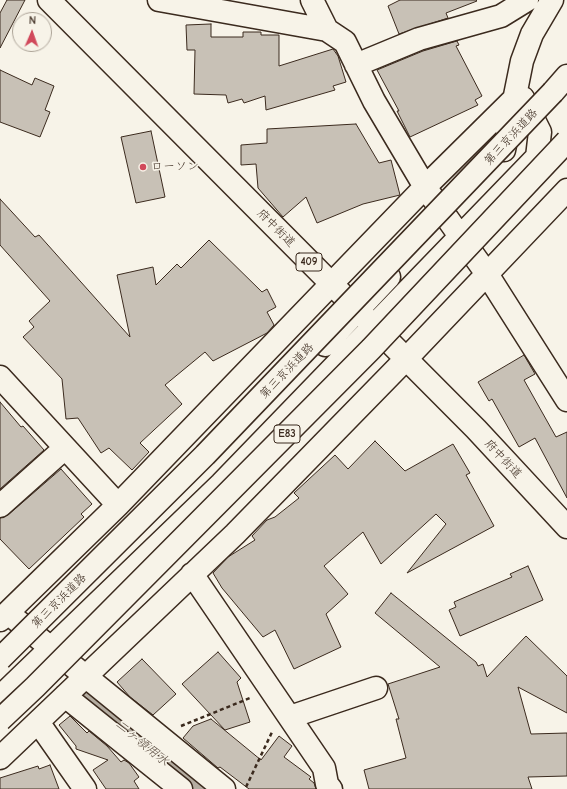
<!DOCTYPE html>
<meta charset="utf-8">
<style>
body{margin:0}
#map{position:relative;width:567px;height:789px;overflow:hidden;background:#f7f3e8;font-family:"Comic Neue",sans-serif}
canvas{display:block}
.north{position:absolute;left:12px;top:12px;width:40px;height:40px;box-sizing:border-box;background:#f7f3e8;border:1px solid #aca397;border-radius:50%;rotate:2deg;font-size:11px;font-weight:700;line-height:16px;text-align:center;color:#3b2a1e}
.north::after{content:'';display:block;margin:auto;width:14px;height:18px;background:#d1495b;clip-path:polygon(50% 0,100% 100%,50% 72%,0 100%)}
</style>
<div id="map">
<canvas width="567" height="789"></canvas>
<div class="north">N</div>
</div>
<script>
const ctx = document.querySelector('canvas').getContext('2d');
ctx.lineJoin = 'round';
const toPath = rows => new Path2D(rows.map(r => 'M' + r).join(''));
function trace(path, color, width, dash) { ctx.strokeStyle = color; ctx.lineWidth = width; ctx.lineCap = dash ? 'butt' : 'round'; ctx.setLineDash(dash || []); ctx.stroke(path); }
function paint(path, color) { ctx.fillStyle = color; ctx.fill(path, 'evenodd'); }
function label(font, color, halo, rows, align = 'center') {
  ctx.font = font + ' "Comic Neue","Klee One",sans-serif'; ctx.lineWidth = 3.5; ctx.setLineDash([]); ctx.textBaseline = 'middle'; ctx.strokeStyle = halo; ctx.fillStyle = color; for (const [text, x, y, turn = 0] of rows) {
    ctx.save(); ctx.translate(x, y); ctx.rotate((+turn || 0) * Math.PI / 180); ctx.textAlign = isNaN(turn) ? turn : align; if (halo) ctx.strokeText(text, 0, 0); ctx.fillText(text, 0, 0); ctx.restore();
  }
}
trace(toPath([
 [85,697,200,789]
]), '#b4aca0', 38);
const building = toPath([
 [7,0,25,0,0,48,0,13,7,0],
 [400,0,476,0,477,1,446,13,448,18,399,34,388,6,400,0],
 [211,24,211,37,243,37,243,32,261,32,261,35,279,35,279,66,333,49,338,56,346,82,333,86,335,90,266,110,265,96,244,103,242,99,228,103,226,95,194,94,195,50,187,50,186,25,211,24],
 [457,41,459,45,456,46,482,96,475,100,478,105,410,137,397,111,399,111,377,70,423,51,457,41],
 [0,70,32,85,35,78,54,86,45,110,50,112,40,137,0,122,0,70],
 [356,124,379,163,391,160,400,195,363,204,317,223,306,197,283,217,258,188,256,164,241,165,241,145,267,143,267,129,356,124],
 [151,131,165,197,136,203,121,137,151,131],
 [0,199,35,237,39,235,130,337,117,275,153,267,156,285,177,264,181,268,209,240,262,292,267,289,276,307,267,312,274,325,267,333,213,361,205,352,165,385,182,404,140,443,149,452,132,470,109,448,101,453,78,418,66,419,62,379,23,337,34,327,29,321,50,301,0,245,0,199],
 [524,355,535,374,524,380,556,437,567,432,567,498,535,438,519,447,492,399,489,401,478,382,524,355],
 [0,402,21,427,23,426,44,450,0,489,0,402],
 [375,441,405,471,453,444,470,473,466,475,494,526,407,573,446,524,436,514,381,564,363,532,324,566,348,594,326,614,341,647,294,669,275,630,263,637,222,588,213,573,228,557,255,540,252,536,267,520,275,517,299,498,294,493,335,455,348,469,375,441],
 [61,469,92,504,81,514,84,517,29,569,0,539,0,518,8,515,61,469],
 [528,566,543,600,460,636,449,610,456,607,454,602,512,577,510,574,528,566],
 [391,593,476,662,478,666,483,664,487,677,526,636,567,676,567,713,518,687,531,734,567,733,567,776,528,777,532,789,369,789,364,770,406,758,396,719,399,719,388,684,440,667,375,613,391,593],
 [218,652,241,678,237,682,250,722,225,730,182,684,218,652],
 [142,659,176,694,153,715,130,697,117,682,142,659],
 [70,716,87,733,89,731,107,746,121,762,124,760,129,763,139,777,134,781,139,789,106,789,93,770,108,760,76,749,76,746,59,725,70,716],
 [211,719,261,760,279,736,292,746,284,757,311,777,309,779,314,783,316,789,249,789,220,767,218,768,183,738,193,726,211,719],
 [50,765,59,789,0,789,0,778,38,766,39,769,50,765]
]);
paint(building, '#c8c1b6');
trace(building, '#3b2a1e', 1);
const minor = toPath([
 [159,0,327,30,345,42,374,101,425,187,487,274,567,400],
 [312,0,327,30],
 [356,65,419,39,501,16,527,0],
 [504,150,522,61,532,34,552,0],
 [325,345,389,277],
 [0,377,118,505],
 [0,506,65,448],
 [192,574,324,768,327,784,331,789],
 [14,618,224,789],
 [0,620,118,505,425,187,516,97],
 [65,696,181,789],
 [0,697,221,484,537,157,540,132,523,98],
 [290,717,376,688],
 [38,722,85,789],
 [0,758,235,534,406,359,567,190]
]);
const highway = toPath([
 [49,0,476,429,567,527],
 [553,92,567,76]
]);
trace(minor, '#3b2a1e', 25);
trace(highway, '#3b2a1e', 25);
trace(toPath([
 [181,726,250,698],
 [246,787,273,730]
]), '#3b2a1e', 2.5, [4, 3]);
trace(minor, '#f7f3e8', 22);
trace(highway, '#f7f3e8', 22);
const highwayBridge = toPath([
 [0,659,205,455,553,92],
 [0,720,35,687,371,349,567,141]
]);
trace(highwayBridge, '#3b2a1e', 25, []);
trace(highwayBridge, '#f7f3e8', 22);
for (const [x, y, r, color] of [
 [143,167,4,"#d1495b"]
]) { const dot = new Path2D(); dot.arc(x, y, r, 0, 2 * Math.PI); ctx.fillStyle = color; ctx.fill(dot); trace(dot, '#f7f3e8', 1.5); }
for (const [x, y, w] of [
 [309,262,26],
 [287,434,26]
]) { const box = new Path2D(); box.roundRect(x - w / 2, y - 9, w, 18, 3); ctx.fillStyle = '#f7f3e8'; ctx.fill(box); trace(box, '#3b2a1e', 1); }
label('bold 11px', '#3b2a1e', null, [
 ["409",309,262],
 ["E83",287,434]
]);
label('12px', '#3b2a1e', '#f7f3e8', [
 ["第三京浜道路",511,137,-47],
 ["府中街道",276,228,45],
 ["第三京浜道路",287,371,-46],
 ["府中街道",503,459,47],
 ["第三京浜道路",59,601,-45]
]);
label('12px', '#3b2a1e', '#f7f3e8', [
 ["ローソン",151,167]
], 'left');
label('italic 13px', '#5f5145', '#f7f3e8', [
 ["二ヶ領用水",142,743,39]
]);
</script>
